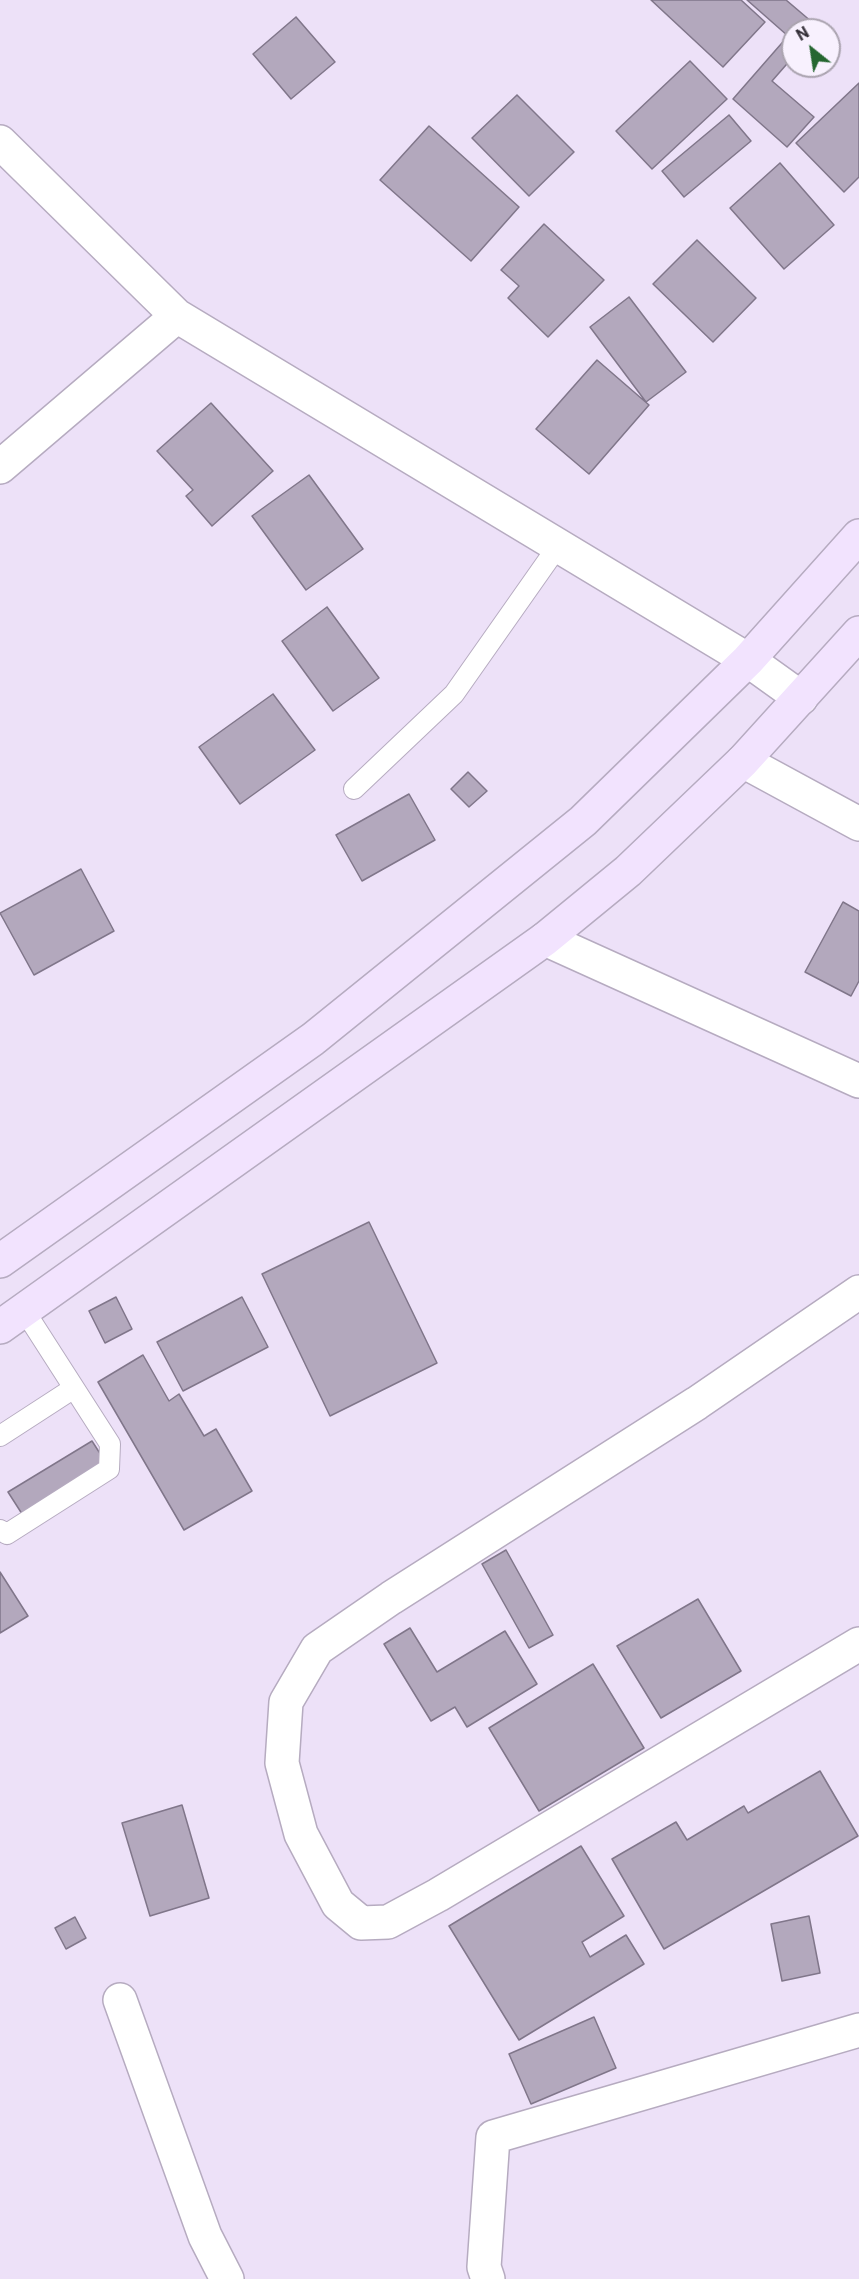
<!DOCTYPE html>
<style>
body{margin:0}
#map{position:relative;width:859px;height:2279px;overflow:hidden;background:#ede1f8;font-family:Roboto,sans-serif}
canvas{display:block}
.north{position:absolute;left:781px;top:18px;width:60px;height:60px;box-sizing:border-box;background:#f8f1fe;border:2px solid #aaa3af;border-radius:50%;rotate:330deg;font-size:16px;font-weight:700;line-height:24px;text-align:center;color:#342f38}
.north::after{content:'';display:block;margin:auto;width:21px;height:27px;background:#256630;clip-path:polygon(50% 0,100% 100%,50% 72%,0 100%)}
</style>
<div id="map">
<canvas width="859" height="2279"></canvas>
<div class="north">N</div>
</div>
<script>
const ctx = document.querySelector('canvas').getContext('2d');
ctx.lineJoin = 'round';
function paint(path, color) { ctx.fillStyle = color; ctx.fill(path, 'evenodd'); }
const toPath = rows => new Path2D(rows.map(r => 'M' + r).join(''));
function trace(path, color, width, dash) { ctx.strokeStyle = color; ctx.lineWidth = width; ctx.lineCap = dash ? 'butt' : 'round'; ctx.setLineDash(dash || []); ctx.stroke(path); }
const building = toPath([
 [651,0,741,0,765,22,723,67,651,0],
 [747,0,786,0,819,28,817,30,793,30,793,57,772,81,814,117,787,147,733,99,788,36,747,0],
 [296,17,335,62,291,99,253,54,296,17],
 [690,61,727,99,652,169,616,131,690,61],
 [859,83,859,177,844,192,796,143,859,83],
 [517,95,574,152,529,196,472,138,517,95],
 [729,115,751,141,684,197,662,171,729,115],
 [429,126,519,207,471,261,380,180,429,126],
 [780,163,834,225,784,269,730,208,780,163],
 [544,224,604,280,548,337,508,298,519,286,501,270,544,224],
 [697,240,756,298,713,342,653,284,697,240],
 [629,297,686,372,646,402,590,327,629,297],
 [597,360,649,405,589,474,536,429,597,360],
 [211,403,273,471,212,526,186,496,193,490,157,451,211,403],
 [309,475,363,549,306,590,252,516,309,475],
 [327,607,379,678,333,711,282,641,327,607],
 [273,694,315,750,240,804,199,747,273,694],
 [468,772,487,791,469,807,451,789,468,772],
 [409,794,435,840,362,881,336,835,409,794],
 [81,869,114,931,34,975,0,913,81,869],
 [843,902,859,911,859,981,851,996,805,972,843,902],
 [369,1222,437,1363,330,1416,262,1274,369,1222],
 [116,1297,132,1329,105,1343,89,1311,116,1297],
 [242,1297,268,1347,183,1391,157,1342,242,1297],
 [143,1355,169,1401,179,1394,204,1436,216,1429,252,1491,184,1530,98,1382,143,1355],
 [92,1441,108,1466,24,1517,8,1492,92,1441],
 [506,1550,553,1635,529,1648,482,1564,506,1550],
 [0,1572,28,1616,0,1633,0,1572],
 [698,1599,741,1671,661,1718,617,1646,698,1599],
 [410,1628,437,1672,505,1631,537,1684,467,1727,455,1707,431,1721,384,1644,410,1628],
 [593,1664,644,1748,539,1811,489,1728,593,1664],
 [820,1771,858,1836,664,1949,612,1859,676,1822,687,1840,744,1806,748,1813,820,1771],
 [182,1805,209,1898,150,1916,122,1823,182,1805],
 [581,1846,624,1916,582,1942,590,1957,626,1935,644,1964,519,2040,449,1926,581,1846],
 [809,1916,820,1973,782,1981,771,1924,809,1916],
 [75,1917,86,1938,66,1949,55,1928,75,1917],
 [594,2017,616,2068,531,2104,509,2054,594,2017]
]);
paint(building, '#b3a8bd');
trace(building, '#80768a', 1.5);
const lane = toPath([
 [354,789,454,694,558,546],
 [0,1436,74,1388],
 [0,1530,7,1534,109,1469,110,1444,24,1310]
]);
const street = toPath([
 [0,142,177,316,748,660,801,698],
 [0,467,177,316],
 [743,761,859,824],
 [545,939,859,1081],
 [859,1292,697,1403,391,1598,317,1649,286,1702,282,1763,301,1834,338,1904,361,1923,388,1922,438,1895,859,1644],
 [120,2000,205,2236,227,2279],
 [488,2279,484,2267,493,2137,859,2030]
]);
const secondary = toPath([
 [0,1261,313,1039,583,821,748,660,859,536],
 [0,1327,545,939,628,871,743,761,859,633]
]);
trace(lane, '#b6abc0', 22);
trace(street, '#b6abc0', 36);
trace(secondary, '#b6abc0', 36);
trace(lane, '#fff', 20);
trace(street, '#fff', 33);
trace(secondary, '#f2e3fe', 33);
</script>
